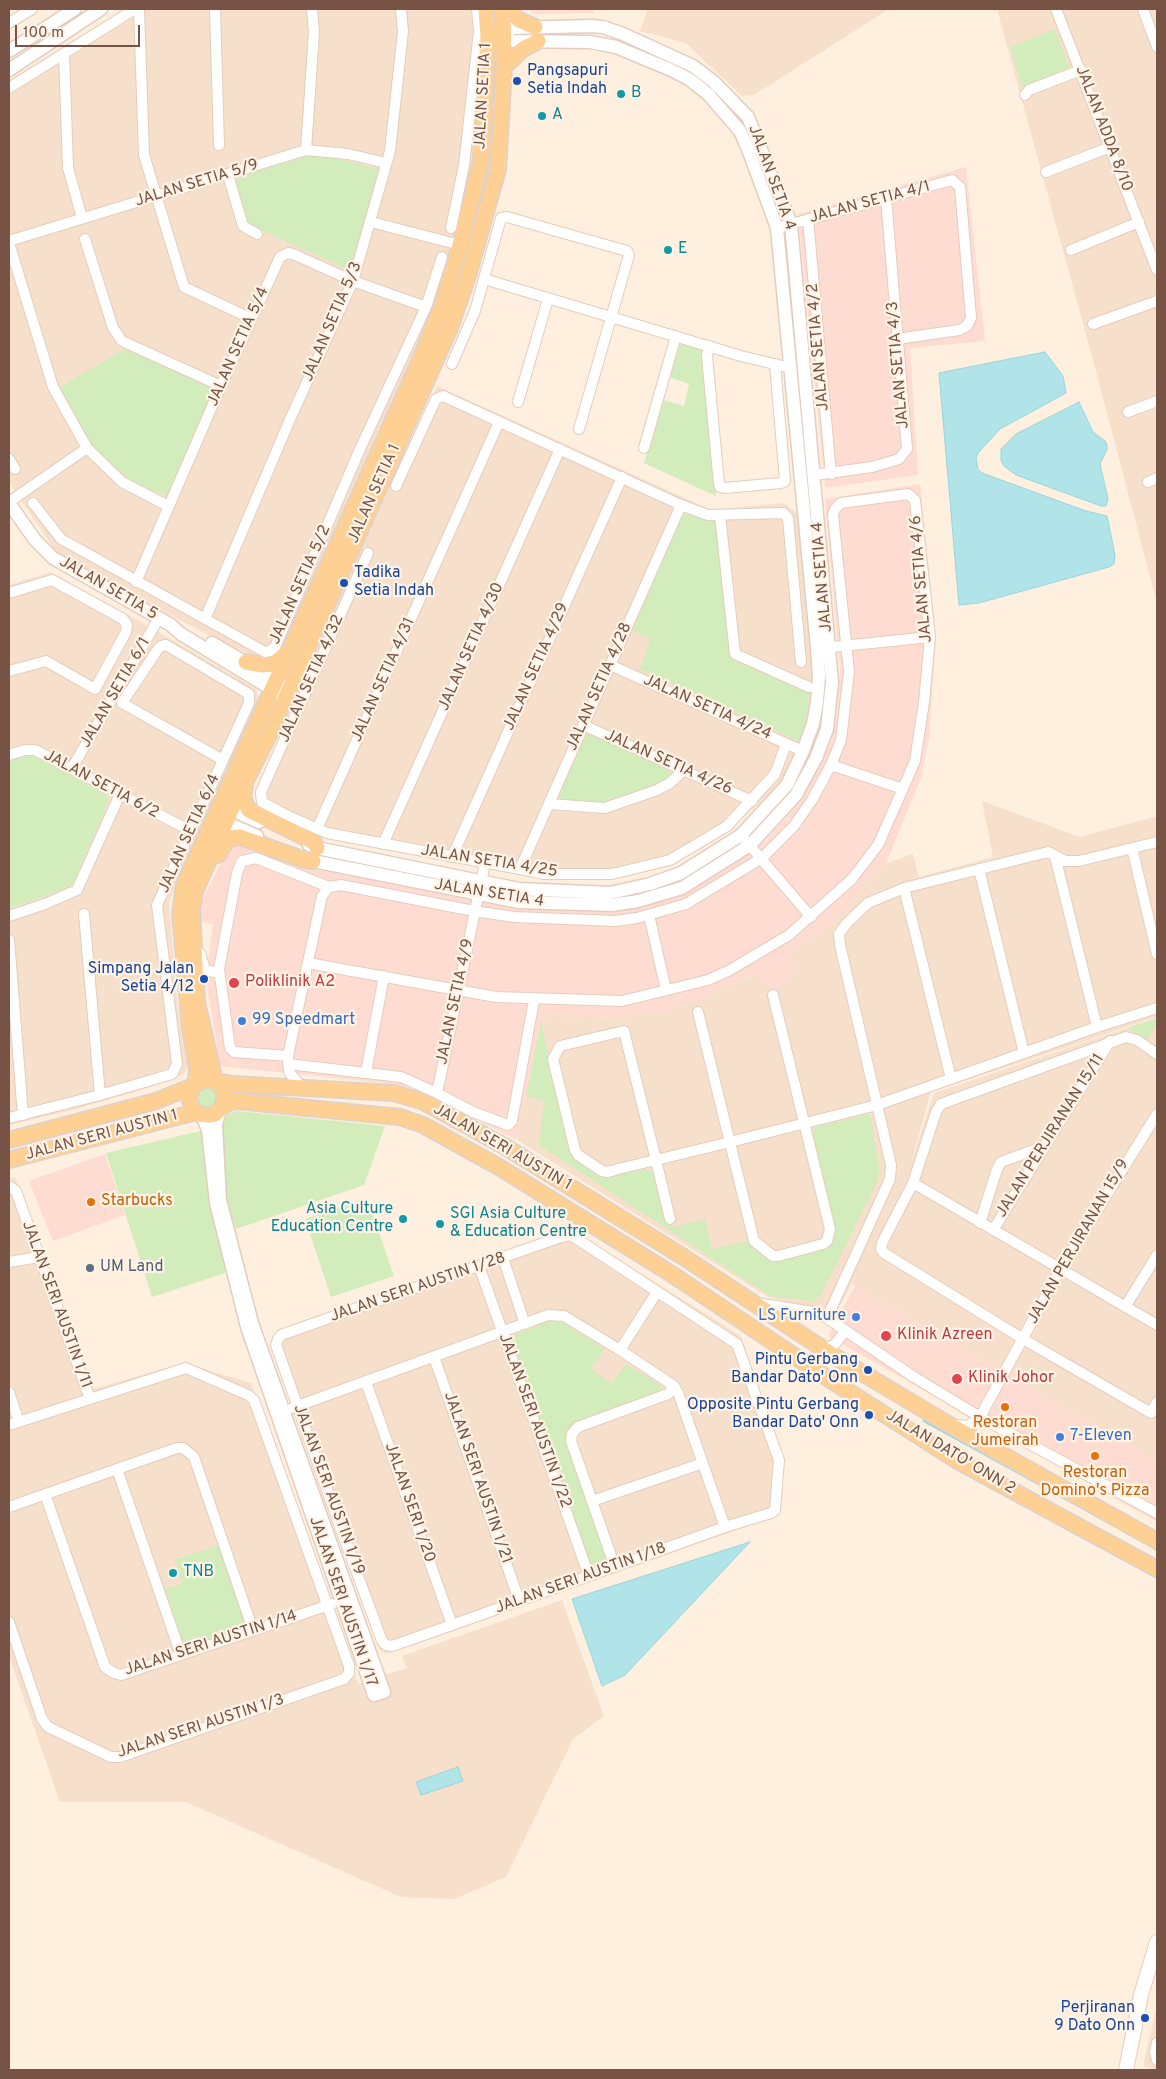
<!DOCTYPE html>
<style>
body{margin:0}
#map{position:relative;width:1166px;height:2079px;overflow:hidden;background:#feefde;font-family:Overpass,sans-serif}
canvas{display:block}
.frame{position:absolute;inset:0;border:10px solid #765344;pointer-events:none}
.scale{position:absolute;left:15px;top:25px;width:125px;height:22px;box-sizing:border-box;border:2px solid #765344;border-top:0;padding-left:6px;font-size:15px;line-height:18px;white-space:nowrap;color:#765344;-webkit-text-stroke:4px #fff3e6;paint-order:stroke}
</style>
<div id="map">
<canvas width="1166" height="2079"></canvas>
<div class="frame"></div>
<div class="scale">100 m</div>
</div>
<script>
const ctx = document.querySelector('canvas').getContext('2d');
ctx.lineJoin = 'round';
function paint(path, color) { ctx.fillStyle = color; ctx.fill(path, 'evenodd'); }
const toPath = rows => new Path2D(rows.map(r => 'M' + r).join(''));
function trace(path, color, width, dash) { ctx.strokeStyle = color; ctx.lineWidth = width; ctx.lineCap = dash ? 'butt' : 'round'; ctx.setLineDash(dash || []); ctx.stroke(path); }
function label(font, color, halo, rows, align = 'center') {
  ctx.font = font + ' Overpass,sans-serif'; ctx.lineWidth = 4.5; ctx.setLineDash([]); ctx.textBaseline = 'middle'; ctx.strokeStyle = halo; ctx.fillStyle = color; for (const [text, x, y, turn = 0] of rows) {
    ctx.save(); ctx.translate(x, y); ctx.rotate((+turn || 0) * Math.PI / 180); ctx.textAlign = isNaN(turn) ? turn : align; if (halo) ctx.strokeText(text, 0, 0); ctx.fillText(text, 0, 0); ctx.restore();
  }
}
paint(toPath([
 [124,9,482,9,475,145,469,193,436,306,393,400,286,644,276,658,265,661,224,643,128,593,56,552,9,482,9,80],
 [648,9,889,9,754,95,742,96,686,43,640,31],
 [997,9,1157,9,1157,603,1097,375],
 [437,386,711,510,784,503,797,513,800,526,815,676,809,716,803,742,779,784,733,828,672,865,613,879,539,877,329,838,260,807,255,796,259,785,377,510],
 [51,572,159,632,256,689,259,698,169,902,177,1000,188,1065,184,1074,141,1090,72,1110,9,1125,9,585],
 [982,801,1080,837,1157,816,1157,1017,931,1092,911,1163,934,1093,1157,1018,1157,1461,852,1284,836,1312,770,1298,517,1140,541,1021,545,1018,551,1016,619,1018,671,1009,702,999,756,973,766,985,789,953,820,935,886,863,913,854,919,877,993,857],
 [15,1177,94,1389,183,1363,251,1383,358,1684,407,1668,402,1656,562,1600,604,1716,573,1739,506,1877,454,1899,401,1897,186,1802,60,1802,9,1656,9,1178],
 [573,1231,741,1336,783,1460,779,1515,386,1654,379,1649,270,1344,274,1337,285,1332],
 [1157,2005,1157,2070,1143,2066]
]), '#f6e0cb');
paint(toPath([
 [531,9,592,9,594,13,532,14],
 [966,167,985,341,910,348,918,475,825,488,798,214],
 [920,484,936,638,929,738,921,778,886,863,820,935,789,953,800,969,778,990,766,985,755,973,702,999,671,1009,619,1018,552,1016,545,1018,541,1022,517,1140,419,1090,384,1083,220,1066,206,979,213,924,200,921,204,896,227,851,230,845,242,840,322,871,344,871,516,907,682,893,749,853,766,840,802,799,830,745,837,716,840,670,825,499],
 [105,1154,125,1215,53,1241,29,1181],
 [855,1286,1157,1461,1157,1522,828,1336]
]), '#ffdcd1');
paint(toPath([
 [1055,29,1070,69,1022,87,1010,47],
 [310,154,331,157,378,169,353,272,248,224,240,206,235,182,241,174],
 [681,343,701,347,703,350,716,496,644,463,663,400,684,406,689,384,669,377,677,346],
 [125,349,215,388,167,496,124,479,90,446,60,387],
 [683,514,692,514,716,522,718,527,734,659,810,692,802,739,796,740,640,669,651,638,631,631],
 [585,732,676,770,670,778,642,793,602,803,561,801,558,793],
 [32,753,107,795,108,802,73,883,63,890,9,908,9,761],
 [1157,1018,1157,1024,1147,1040,1127,1028],
 [541,1021,569,1153,575,1159,604,1177,645,1169,651,1172,655,1177,666,1221,676,1227,705,1219,712,1249,749,1241,755,1249,772,1259,777,1260,825,1249,836,1233,813,1136,813,1130,819,1126,870,1114,879,1168,878,1180,821,1295,813,1301,770,1296,539,1145,544,1101,526,1096],
 '198 1098a10 10 0 1 1 20 0a10 10 0 1 1-20 0Z',
 [237,1111,385,1126,364,1185,236,1229,222,1186,221,1124,227,1115],
 [201,1131,209,1203,228,1272,152,1297,106,1153],
 [367,1198,394,1276,331,1297,305,1219],
 [550,1321,563,1322,604,1349,591,1369,612,1384,626,1364,661,1386,661,1391,569,1428,566,1433,566,1442,610,1564,592,1571,510,1342,514,1335],
 [218,1545,248,1632,185,1654,163,1590,183,1583,175,1560]
]), '#d2ecbb');
const water = toPath([
 [1045,352,1063,376,1066,393,1000,429,978,453,976,458,978,469,982,473,1086,511,1107,516,1115,555,1114,564,1109,567,979,603,959,605,939,373,1045,352],
 [1079,402,1093,432,1105,441,1107,445,1107,450,1100,464,1108,499,1106,506,1101,506,1016,475,1004,466,1001,460,1001,449,1016,434,1079,402],
 [750,1542,625,1675,602,1686,572,1599,750,1542],
 [458,1767,463,1781,421,1795,416,1782,458,1767]
]);
paint(water, '#b1e4e9');
trace(water, '#96d5dc', 1);
trace(toPath([
 [924,1421,1135,1537],
 [1151,1546,1157,1550]
]), '#96d5dc', 2.5);
const minor = toPath([
 [139,9,144,155,184,287,252,319],
 [215,9,219,145],
 [1056,9,1157,270],
 [1143,9,1157,47],
 [9,23,32,9],
 [64,54,68,168,82,218],
 [9,88,135,9],
 [1025,95,1029,90,1081,70],
 [306,150,314,32,312,9],
 [1046,172,1110,147],
 [228,175,243,226,257,234],
 [808,219,831,474],
 [371,222,460,245],
 [451,228,464,165,479,31,477,9],
 [777,228,952,180,960,187,971,318,967,326,959,330,897,339],
 [85,239,113,328,122,341,221,386],
 [9,241,306,150,348,154,386,163],
 [9,243,53,387,87,448,122,482,168,506],
 [1071,250,1139,222],
 [484,279,741,356,791,368],
 [1093,324,1157,301],
 [709,346,707,356,719,484,720,487,724,488,781,483,785,481,775,364],
 [452,364,475,311,501,218,507,217,627,251,629,255,579,429],
 [518,402,548,299],
 [1128,412,1157,401],
 [644,448,676,336],
 [9,459,15,469],
 [814,475,872,467,899,459,907,449,886,198],
 [1148,482,1157,478],
 [396,486,436,399,443,396,681,505,708,515,783,513,788,518,801,662],
 [9,502,87,448],
 [33,503,61,539,265,652,270,651,275,647,360,449,426,307,442,257],
 [720,515,735,654,809,687],
 [368,553,261,792,262,802,286,815,327,833,520,869,544,874,612,874,670,860,727,826,775,774,786,744],
 [136,582,221,386,280,257,288,253,293,254,353,281,426,307],
 [9,593,52,580,123,619,127,625,126,632,95,689,46,661,9,671],
 [205,619,291,417,353,281,390,151,403,31,401,9],
 [823,648,930,637],
 [610,665,803,751],
 [583,725,752,801],
 [9,755,25,750,35,750,191,831],
 [831,765,903,789],
 [72,768,159,618],
 [549,804,605,808,657,790,670,783,684,770],
 [317,829,499,422],
 [745,840,811,917],
 [383,844,560,449],
 [1132,848,1157,954],
 [1055,856,1097,1027],
 [452,857,622,477],
 [520,869,681,505],
 [979,869,1024,1053],
 [904,888,951,1079],
 [84,914,100,1095],
 [649,915,666,990],
 [9,916,45,904,77,890,120,794],
 [9,940,23,1115],
 [200,953,205,970,219,973],
 [308,963,496,997,622,1001,708,980,730,970,789,935,852,879,878,845,915,761,924,702,930,637,915,500,908,494,841,503,835,509,833,515,849,672,841,740,831,765,812,800,794,826,762,858,686,904,637,918,615,921,514,917,474,911,341,885,329,887],
 [698,1012,754,1241,773,1256,778,1256,823,1244,827,1241,830,1229,773,995],
 [1157,1054,1137,1040,1126,1037,941,1104,936,1112,913,1183,882,1243,881,1249,884,1253,1023,1339,1151,1413,1157,1402],
 [288,1056,234,1052,230,1048,219,969,237,873,242,861,256,858,329,887],
 [288,1064,401,1077,437,1093,473,1112,508,1125,512,1121,534,1000],
 [366,1072,384,976],
 [302,1088,289,1072,288,1056,322,896,329,887],
 [437,1093,485,863],
 [9,1118,100,1095,172,1074,177,1064,157,905,249,703,249,694,166,645,161,646,158,649,122,703,223,760],
 [913,1183,1157,1325],
 [9,1186,16,1191,90,1399],
 [670,1219,656,1160,624,1031,560,1046,553,1059,575,1150,578,1155,602,1171,607,1172,612,1171,618,1169,656,1160,730,1142,877,1105,1097,1027,1157,1008],
 [980,1223,997,1169,1001,1162,1045,1146],
 [993,1230,1110,1041],
 [571,1235,737,1344,779,1460,775,1510,771,1513,725,1527,452,1625,392,1646,386,1645,382,1641,339,1524,276,1345,278,1339,281,1335,383,1299,564,1236,571,1235],
 [503,1258,525,1324],
 [9,1262,39,1257],
 [479,1266,589,1576],
 [757,1303,813,1312,827,1318,914,1377,980,1417,1157,1513],
 [1125,1307,1157,1255],
 [827,1318,890,1179,891,1165,840,945,839,934,847,923,868,903,904,888,1048,852,1065,861,1079,861,1157,842],
 [820,1347,830,1347,835,1344,845,1331],
 [620,1350,657,1292],
 [434,1357,519,1600],
 [366,1382,452,1625],
 [9,1392,19,1422],
 [292,1408,548,1315,564,1316,620,1350,674,1386,679,1395,725,1527],
 [9,1425,186,1368,248,1395,254,1400,349,1666,349,1673,344,1679,120,1757,111,1757,48,1727,42,1719,9,1622],
 [956,1425,968,1426,980,1417,1060,1270,1157,1114],
 [117,1469,181,1655],
 [45,1494,105,1667,114,1673,121,1675,332,1604],
 [592,1501,703,1463],
 [9,1507,177,1448,183,1448,194,1457,253,1630],
 [615,1567,571,1441,572,1434,578,1427,668,1394,674,1386],
 [1157,2043,1155,2052,1157,2060]
]);
const tertiary = toPath([
 [9,51,75,9],
 [9,70,101,9],
 [9,503,35,540,53,558,171,625,181,634,280,694],
 [212,643,283,685],
 [223,806,259,822],
 [218,819,257,836],
 [305,858,313,861,519,902,612,905,638,901,682,888,750,845,796,795,816,758,827,729,832,682,791,224,748,117,714,82,693,66,623,34,603,27,591,26,512,28,504,33,512,41,590,42,616,47,669,69,689,79,708,94,740,131,749,152,777,228,817,648,819,676,817,702,813,724,803,751,787,785,741,835,681,873,650,884,610,893,519,889,317,848,309,845],
 [202,1115,208,1130,216,1203,247,1327,374,1695,384,1692,252,1323,220,1200,216,1124,220,1110]
]);
const secondary = toPath([
 [1126,2070,1141,1995,1157,1942]
]);
const primary = toPath([
 [508,9,519,20,535,27],
 [504,67,523,49,538,41],
 [246,662,263,665,274,664,287,653],
 [245,786,243,799,249,810,314,842,317,848],
 [218,855,226,842,231,838,240,837,305,860,313,861],
 [215,1081,221,1086,225,1094,222,1107,215,1114,209,1115,199,1114,192,1108,189,1096,193,1086,205,1079,232,1084,394,1093,424,1102,504,1146,682,1256,834,1356,948,1424,1157,1541],
 [215,1081,197,1002,192,911,195,892,231,810,269,735,450,328,468,276,498,169,504,67,503,9],
 [196,1083,197,1067,190,1027,180,914,184,885,419,363,442,306,460,245,481,161,488,36,486,9],
 [222,1107,231,1102,237,1101,400,1117,423,1125,499,1167,670,1273,824,1376,956,1460,1157,1569],
 [9,1140,156,1101,193,1086],
 [9,1160,196,1112]
]);
trace(minor, '#e5ccbc', 12);
trace(tertiary, '#e5ccbc', 15);
trace(secondary, '#eacdb9', 16);
trace(primary, '#dbd2ce', 18);
trace(minor, '#fff', 10);
trace(tertiary, '#fff', 12);
trace(secondary, '#fff', 14);
trace(primary, '#ffd094', 15);
for (const [x, y, r, color] of [
 [517,81,5,"#1a4fb4"],
 [621,94,5,"#0f9aa8"],
 [542,116,5,"#0f9aa8"],
 [668,250,5,"#0f9aa8"],
 [344,583,5,"#1a4fb4"],
 [204,979,5,"#1a4fb4"],
 [234,983,6,"#e0444e"],
 [242,1021,5,"#3f7fe0"],
 [91,1202,5,"#e8710a"],
 [403,1219,5,"#0f9aa8"],
 [440,1224,5,"#0f9aa8"],
 [90,1268,5,"#5c6f8a"],
 [856,1317,5,"#3f7fe0"],
 [886,1336,6,"#e0444e"],
 [868,1370,5,"#1a4fb4"],
 [957,1379,6,"#e0444e"],
 [1005,1407,5,"#e8710a"],
 [869,1415,5,"#1a4fb4"],
 [1060,1437,5,"#3f7fe0"],
 [1095,1456,5,"#e8710a"],
 [173,1573,5,"#0f9aa8"],
 [1145,2018,5,"#1a4fb4"]
]) { const dot = new Path2D(); dot.arc(x, y, r, 0, 2 * Math.PI); ctx.fillStyle = color; ctx.fill(dot); trace(dot, '#fff3e6', 2); }
label('16px', '#164399', '#fff3e6', [
 ["Pangsapuri",527,72,"left"],
 ["Setia Indah",527,90,"left"],
 ["Tadika",354,574,"left"],
 ["Setia Indah",354,592,"left"],
 ["Simpang Jalan",194,970],
 ["Setia 4/12",194,988],
 ["Pintu Gerbang",858,1361],
 ["Bandar Dato' Onn",858,1379],
 ["Opposite Pintu Gerbang",859,1406],
 ["Bandar Dato' Onn",859,1424],
 ["Perjiranan",1135,2009],
 ["9 Dato Onn",1135,2027]
], 'right');
label('16px', '#0d838f', '#fff3e6', [
 ["B",631,94],
 ["A",552,116],
 ["E",678,250],
 ["Asia Culture",393,1210,"right"],
 ["Education Centre",393,1228,"right"],
 ["SGI Asia Culture",450,1215],
 ["& Education Centre",450,1233],
 ["TNB",183,1573]
], 'left');
label('16px', '#765344', '#fff3e6', [
 ["JALAN SETIA 1",484,96,-87],
 ["JALAN ADDA 8/10",1103,129,69],
 ["JALAN SETIA 4",771,178,70],
 ["JALAN SETIA 5/9",197,184,-17],
 ["JALAN SETIA 4/1",870,203,-15],
 ["JALAN SETIA 5/3",333,322,-67],
 ["JALAN SETIA 5/4",239,347,-66],
 ["JALAN SETIA 4/2",819,347,-95],
 ["JALAN SETIA 4/3",899,365,-95],
 ["JALAN SETIA 1",375,494,-66],
 ["JALAN SETIA 4",823,577,-95],
 ["JALAN SETIA 4/6",922,579,-95],
 ["JALAN SETIA 5/2",301,585,-66],
 ["JALAN SETIA 5",108,589,30],
 ["JALAN SETIA 4/30",472,647,-66],
 ["JALAN SETIA 4/29",537,667,-66],
 ["JALAN SETIA 4/32",312,679,-66],
 ["JALAN SETIA 4/31",384,680,-66],
 ["JALAN SETIA 4/28",600,687,-66],
 ["JALAN SETIA 6/1",116,693,-60],
 ["JALAN SETIA 4/24",707,708,24],
 ["JALAN SETIA 4/26",668,763,24],
 ["JALAN SETIA 6/2",101,785,28],
 ["JALAN SETIA 6/4",190,834,-66],
 ["JALAN SETIA 4/25",489,862,9],
 ["JALAN SETIA 4",489,894,9],
 ["JALAN SETIA 4/9",456,1002,-78],
 ["JALAN SERI AUSTIN 1",102,1136,-15],
 ["JALAN PERJIRANAN 15/11",1051,1136,-58],
 ["JALAN SERI AUSTIN 1",502,1148,30],
 ["JALAN PERJIRANAN 15/9",1079,1242,-60],
 ["JALAN SERI AUSTIN 1/28",418,1288,-19],
 ["JALAN SERI AUSTIN 1/11",56,1305,70],
 ["JALAN SERI AUSTIN 1/22",534,1421,70],
 ["JALAN DATO' ONN 2",950,1453,31],
 ["JALAN SERI AUSTIN 1/21",477,1478,71],
 ["JALAN SERI AUSTIN 1/19",328,1490,70],
 ["JALAN SERI 1/20",409,1503,71],
 ["JALAN SERI AUSTIN 1/18",581,1579,-20],
 ["JALAN SERI AUSTIN 1/17",342,1602,71],
 ["JALAN SERI AUSTIN 1/14",211,1644,-18],
 ["JALAN SERI AUSTIN 1/3",201,1727,-18]
]);
label('16px', '#be3a42', '#fff3e6', [
 ["Poliklinik A2",245,983],
 ["Klinik Azreen",897,1336],
 ["Klinik Johor",968,1379]
], 'left');
label('16px', '#366cbe', '#fff3e6', [
 ["99 Speedmart",252,1021],
 ["LS Furniture",846,1317,"right"],
 ["7-Eleven",1070,1437]
], 'left');
label('16px', '#c56008', '#fff3e6', [
 ["Starbucks",101,1202,"left"],
 ["Restoran",1005,1424],
 ["Jumeirah",1005,1442],
 ["Restoran",1095,1474],
 ["Domino's Pizza",1095,1492]
]);
label('16px', '#4e5e75', '#fff3e6', [
 ["UM Land",100,1268]
], 'left');
</script>
